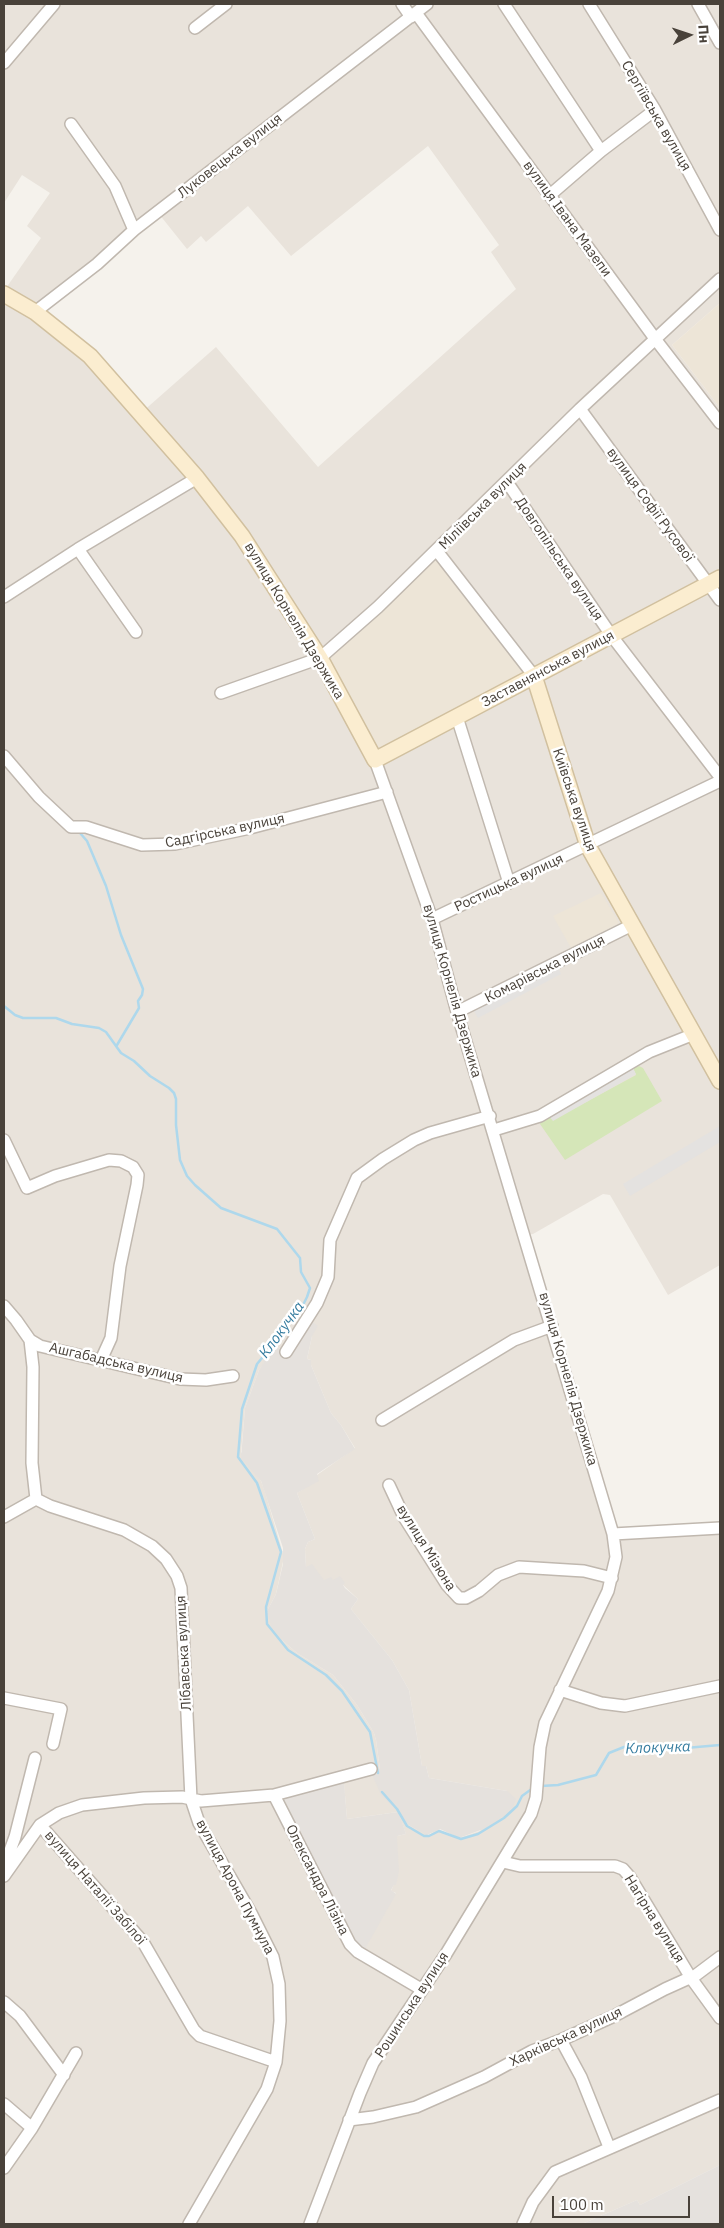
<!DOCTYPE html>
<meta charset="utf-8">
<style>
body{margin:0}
#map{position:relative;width:724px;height:2228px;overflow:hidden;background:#f5f2ec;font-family:"IBM Plex Sans",sans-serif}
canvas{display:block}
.frame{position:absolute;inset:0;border:5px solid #49423a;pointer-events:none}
.north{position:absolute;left:664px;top:10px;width:50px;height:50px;-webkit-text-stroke:4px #fff;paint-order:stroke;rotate:86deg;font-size:14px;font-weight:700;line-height:20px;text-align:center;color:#49423a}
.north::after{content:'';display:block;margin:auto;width:18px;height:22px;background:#49423a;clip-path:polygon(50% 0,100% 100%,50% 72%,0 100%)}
.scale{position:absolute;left:552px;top:2196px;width:138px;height:22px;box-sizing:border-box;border:2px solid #49423a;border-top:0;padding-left:6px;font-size:15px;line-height:18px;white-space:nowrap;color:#49423a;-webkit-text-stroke:4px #fff;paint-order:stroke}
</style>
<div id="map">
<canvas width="724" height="2228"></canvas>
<div class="frame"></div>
<div class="north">Пн</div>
<div class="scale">100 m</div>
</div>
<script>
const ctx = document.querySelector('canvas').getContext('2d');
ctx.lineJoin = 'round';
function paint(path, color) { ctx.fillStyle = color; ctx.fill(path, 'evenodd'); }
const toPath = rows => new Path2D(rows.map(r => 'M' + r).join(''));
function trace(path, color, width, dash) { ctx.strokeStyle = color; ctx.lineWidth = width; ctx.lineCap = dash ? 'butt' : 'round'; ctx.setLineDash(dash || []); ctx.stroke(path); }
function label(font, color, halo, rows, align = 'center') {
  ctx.font = font + ' "IBM Plex Sans",sans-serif'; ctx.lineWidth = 5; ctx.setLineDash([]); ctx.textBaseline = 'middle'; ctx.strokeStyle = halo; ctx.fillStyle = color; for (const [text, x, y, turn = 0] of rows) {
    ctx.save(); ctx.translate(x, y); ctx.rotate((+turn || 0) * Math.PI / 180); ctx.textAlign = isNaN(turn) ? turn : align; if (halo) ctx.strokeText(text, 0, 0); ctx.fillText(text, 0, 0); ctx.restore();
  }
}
paint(toPath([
 [4,4,720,4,720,303,672,345,720,408,720,1265,668,1295,610,1195,603,1194,533,1234,526,1235,614,1533,720,1528,720,2165,640,2205,637,2200,582,2224,4,2224,4,288,6,288,41,238,27,226,50,193,22,175,4,203],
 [428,146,499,245,491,252,516,289,318,467,216,347,141,413,40,310,159,214,187,249,201,236,206,242,248,206,291,256],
 [312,1336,307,1359,311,1360,311,1365,331,1413,341,1425,355,1448,317,1475,312,1483,297,1493,315,1539,308,1542,305,1549,306,1568,324,1581,333,1580,343,1585,358,1599,351,1609,392,1660,409,1690,422,1766,426,1766,429,1778,507,1791,480,1831,459,1838,437,1829,429,1835,408,1825,372,1772,380,1770,376,1740,374,1733,357,1705,333,1675,297,1653,283,1641,267,1611,276,1594,284,1557,265,1492,261,1481,241,1452,245,1408,259,1370,277,1347,286,1352],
 [344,1783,347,1819,398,1812,406,1834,397,1836,396,1885,394,1884,391,1891,396,1893,354,1936,350,1929]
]), '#e9e3db');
paint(toPath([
 [311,1321,318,1326,312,1336,307,1359,311,1360,311,1365,331,1413,341,1425,355,1449,317,1474,319,1481,297,1493,315,1539,308,1542,305,1549,306,1567,312,1564,324,1580,331,1577,333,1580,340,1576,345,1583,343,1585,345,1588,358,1599,351,1609,392,1660,409,1690,422,1766,426,1766,429,1778,507,1791,516,1799,513,1807,505,1815,486,1828,459,1838,440,1829,427,1835,408,1825,399,1813,406,1834,397,1836,399,1871,396,1885,394,1885,391,1890,396,1894,365,1949,356,1943,354,1936,348,1930,282,1799,286,1796,344,1783,347,1819,398,1812,381,1795,371,1772,380,1769,376,1740,374,1733,357,1705,333,1675,297,1653,283,1641,271,1626,267,1611,276,1594,283,1564,283,1548,261,1481,241,1458,245,1408,259,1370,264,1362,263,1361,277,1347,286,1352],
 [720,2165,720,2224,582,2224,637,2200,640,2205]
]), '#e5e1dd');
paint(toPath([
 [720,303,720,408,672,345],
 [437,552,533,676,374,759,321,659],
 [601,893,619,923,571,948,553,916]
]), '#ede5d7');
paint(toPath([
 [639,1066,643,1068,662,1101,565,1160,540,1124,541,1119,548,1115,553,1120,636,1075,633,1068]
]), '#d5e6b8');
paint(toPath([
 [558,967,561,974,478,1018,474,1011],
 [633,1068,636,1074,553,1121,548,1115],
 [720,1126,720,1142,630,1196,623,1184]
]), '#e4e2e0');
trace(toPath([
 [80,833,87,841,106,886,121,935,143,989,142,995,138,1001,139,1008,117,1045],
 [4,1006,15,1015,23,1018,56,1018,72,1024,99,1028,106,1032,121,1053,134,1061,150,1076,169,1088,174,1093,176,1099,176,1125,180,1160,187,1176,195,1185,221,1208,277,1229,300,1258,301,1272,310,1288,307,1297,301,1309,292,1317,277,1340,257,1364,242,1409,238,1457,257,1483,281,1552,266,1607,267,1624,288,1650,326,1675,342,1691,370,1732,378,1773],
 [541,1786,558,1785,596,1775,609,1753,624,1747,655,1746,674,1749,720,1745],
 [382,1792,397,1809,407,1826,424,1836,429,1836,439,1831,461,1839,478,1834,504,1818,517,1806,522,1796,533,1788]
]), '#aed8ec', 2.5);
const street = toPath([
 [402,4,411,17],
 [504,4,601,151],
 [589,4,655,110,720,230],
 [698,4,720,43],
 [416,13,656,340,720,423],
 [195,28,226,4],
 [4,63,54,4],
 [71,124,115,186,134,230],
 [550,195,601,151,655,110],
 [35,312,97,264,134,230,427,4],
 [580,409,720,600],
 [507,482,611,635,720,777],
 [437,551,534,676],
 [4,597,78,549],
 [136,632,78,549,197,478],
 [221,693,320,658,378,607,580,409,720,279],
 [457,717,509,883],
 [4,756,39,797,71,827,86,827,142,845,175,844,250,828,387,792],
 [432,919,720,781],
 [457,1012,632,925],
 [494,1130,540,1116,649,1052,694,1034],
 [4,1140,27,1188,55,1176,109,1160,121,1161,133,1167,138,1175,137,1185,120,1266,111,1338,101,1360],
 [4,1306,16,1320,30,1340,33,1367,32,1463,36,1499,50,1506,124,1530,152,1546,166,1559,177,1576,181,1588,191,1799,199,1823,251,1913,273,1957,279,1984,280,2021,276,2062,267,2089,189,2224],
 [30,1340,40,1346,180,1379,206,1380,233,1376],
 [286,1352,317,1303,328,1277,330,1240,357,1178,383,1159,414,1140,430,1133,490,1116],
 [382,1420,514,1340,552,1326],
 [389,1485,404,1517,447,1585,459,1598,466,1598,479,1591,498,1575,519,1567,584,1571,612,1578],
 [4,1517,36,1499],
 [613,1534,720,1528],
 [560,1690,601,1703,625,1706,720,1686],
 [4,1698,61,1709,53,1744],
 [274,1795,350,1944,358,1952,421,1989],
 [40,1825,143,1942,194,2030,200,2036,276,2062],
 [503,1862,520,1866,615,1866,623,1869,630,1877,691,1978,720,2018],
 [6,1869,5,1864,15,1837,35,1758],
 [4,1876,40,1825,59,1813,82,1805,144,1798,182,1797,201,1801,274,1795,371,1769],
 [4,2002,20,2016,64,2075],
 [561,2040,581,2077,609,2147],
 [4,2104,32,2128],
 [349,2120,373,2117,416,2107,484,2077,532,2051,561,2040,614,2016,665,1989,696,1975,720,1957],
 [4,2168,32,2128,76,2053],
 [310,2224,360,2093,373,2063,446,1954,531,1814,536,1798,540,1747,545,1723,608,1591,616,1557,613,1534,457,1012,432,919,375,760],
 [523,2224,533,2202,555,2172,720,2100]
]);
const secondary = toPath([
 [4,294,35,312,90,356,197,478,242,536,320,658,375,760,720,578],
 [534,676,588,846,720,1081]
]);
trace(street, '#c0b8af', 14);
trace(secondary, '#d1c09f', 18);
trace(street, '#fff', 11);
trace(secondary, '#fbedd0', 15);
label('14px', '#49423a', '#fff', [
 ["Сергіївська вулиця",656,116,60],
 ["Луковецька вулиця",230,156,-38],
 ["вулиця Івана Мазепи",567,219,54],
 ["вулиця Софії Русової",650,505,54],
 ["Міліївська вулиця",483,506,-45],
 ["Довгопільська вулиця",559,559,56],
 ["вулиця Корнелія Дзержика",294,621,59],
 ["Заставнянська вулиця",548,669,-28],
 ["Київська вулиця",574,800,71],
 ["Садгірська вулиця",225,831,-12],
 ["Ростицька вулиця",509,883,-25],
 ["Комарівська вулиця",545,969,-27],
 ["вулиця Корнелія Дзержика",452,991,74],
 ["Ашгабадська вулиця",116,1363,13],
 ["вулиця Корнелія Дзержика",568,1379,74],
 ["вулиця Мізюна",426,1548,58],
 ["Лібавська вулиця",184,1653,-93],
 ["Олександра Лізіна",317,1880,63],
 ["вулиця Арона Пумнула",235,1887,62],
 ["вулиця Наталії Забілої",95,1888,49],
 ["Нагірна вулиця",654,1919,58],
 ["Рошинська вулиця",412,2005,-57],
 ["Харківська вулиця",566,2037,-25]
]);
label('italic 15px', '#357c9f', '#fff', [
 ["Клокучка",282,1330,-54],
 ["Клокучка",658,1748,-2]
]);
</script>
